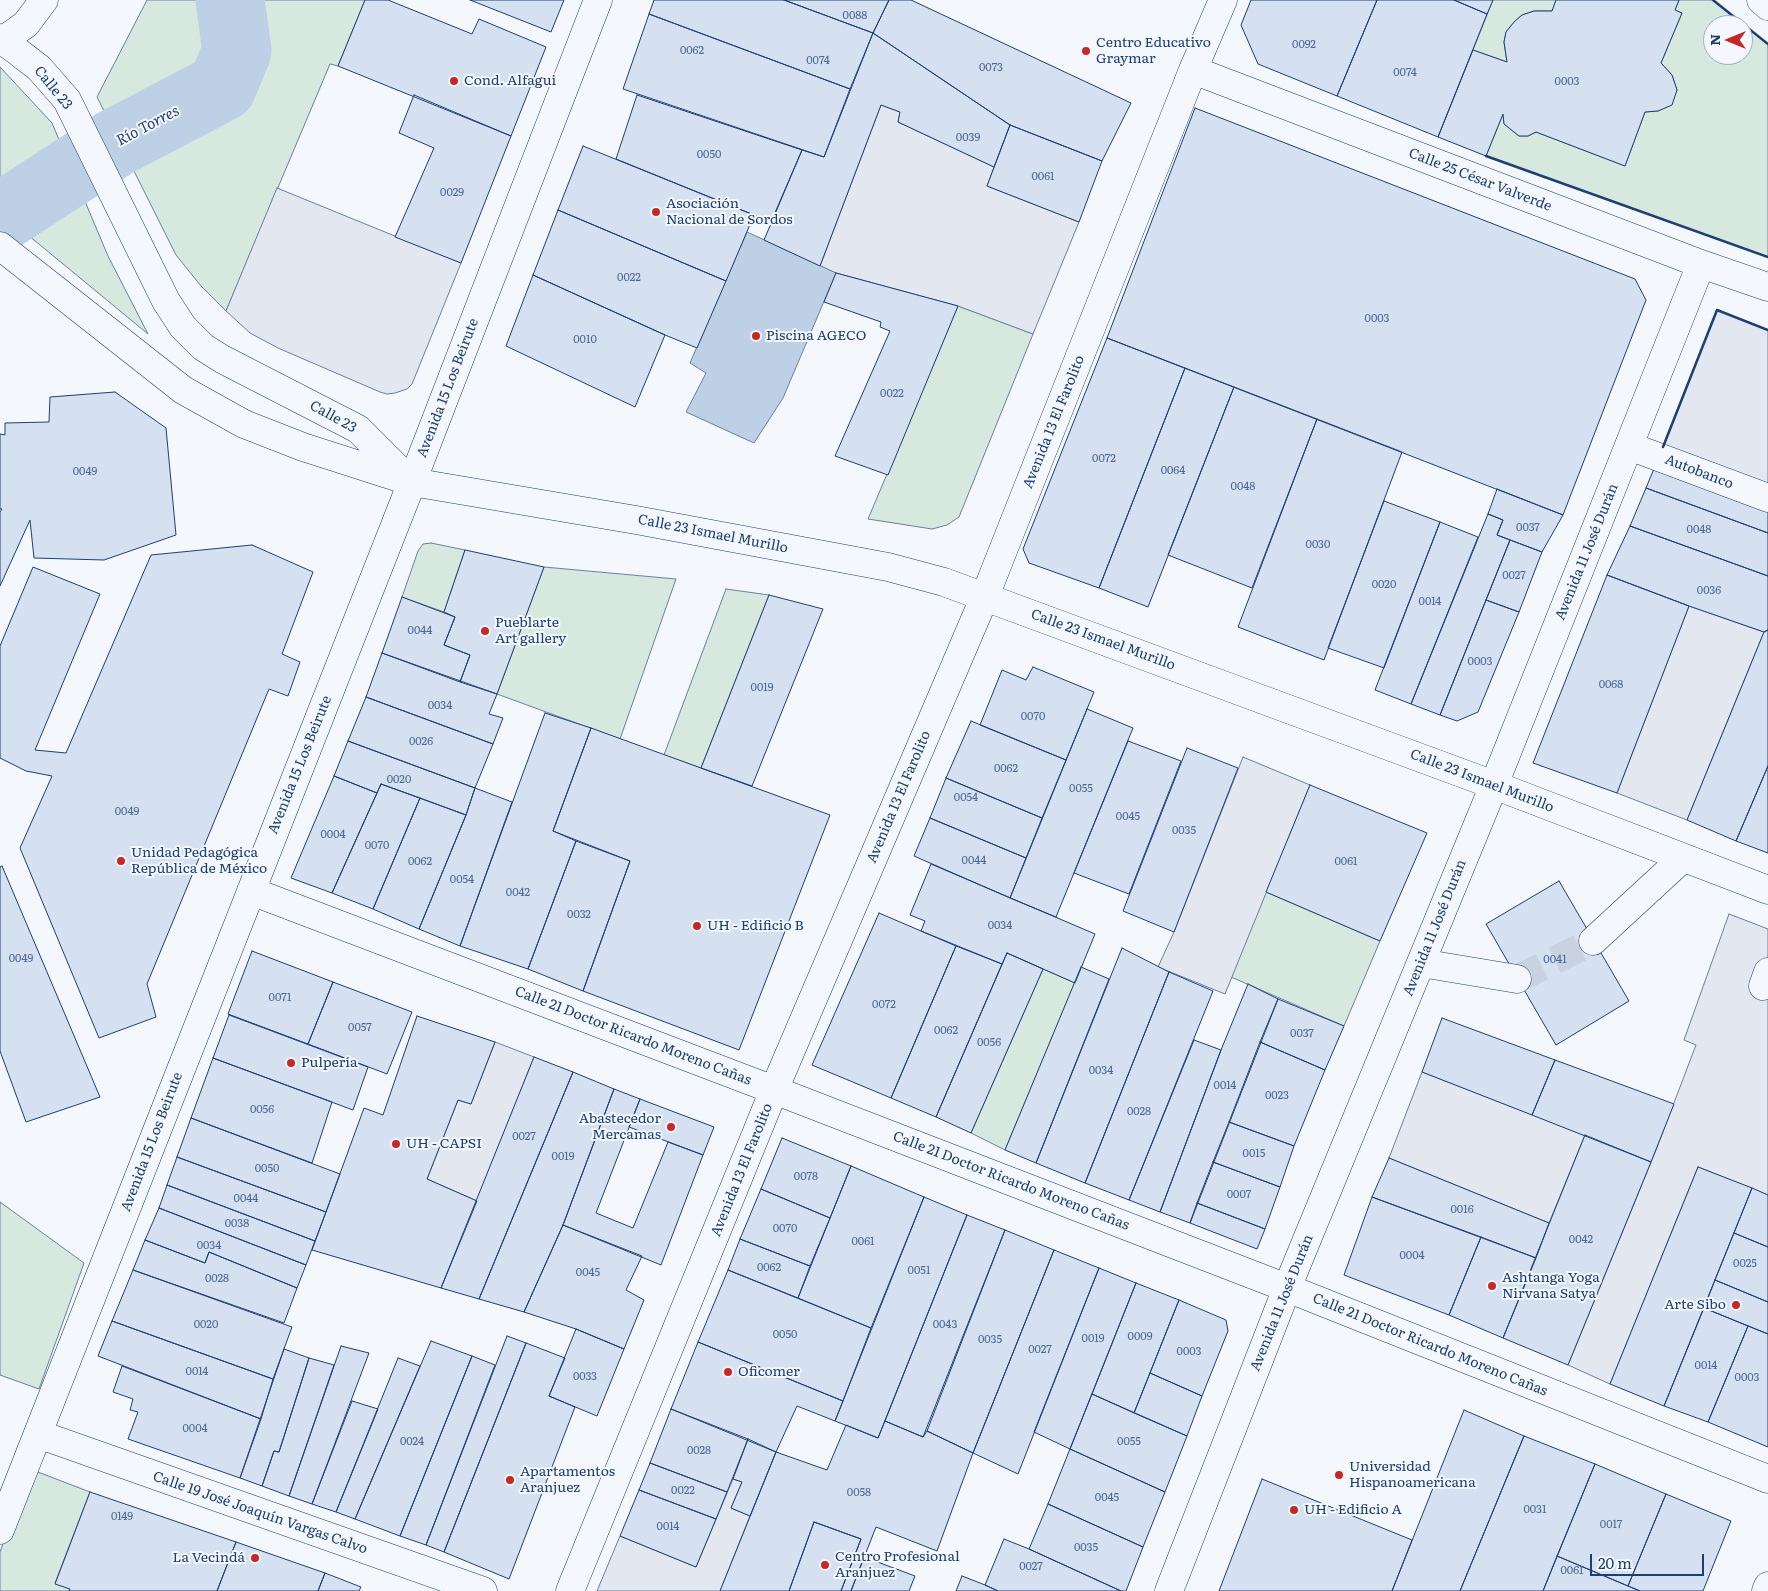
<!DOCTYPE html>
<meta charset="utf-8">
<style>
body{margin:0}
#map{position:relative;width:1768px;height:1591px;overflow:hidden;background:#f4f7fb;font-family:Literata,serif}
canvas{display:block}
.north{position:absolute;left:1703px;top:15px;width:50px;height:50px;box-sizing:border-box;background:#f4f7fb;border:1px solid #9eadc5;border-radius:50%;rotate:270deg;font-size:14px;font-weight:700;line-height:20px;text-align:center;color:#1d3f73}
.north::after{content:'';display:block;margin:auto;width:18px;height:22px;background:#c62828;clip-path:polygon(50% 0,100% 100%,50% 72%,0 100%)}
.scale{position:absolute;left:1590px;top:1554px;width:114px;height:22px;box-sizing:border-box;border:2px solid #1d3f73;border-top:0;padding-left:6px;font-size:15px;line-height:18px;white-space:nowrap;color:#1d3f73;-webkit-text-stroke:4px #f4f7fb;paint-order:stroke}
</style>
<div id="map">
<canvas width="1768" height="1591"></canvas>
<div class="north">N</div>
<div class="scale">20 m</div>
</div>
<script>
const ctx = document.querySelector('canvas').getContext('2d');
ctx.lineJoin = 'round';
function paint(path, color) { ctx.fillStyle = color; ctx.fill(path, 'evenodd'); }
const toPath = rows => new Path2D(rows.map(r => 'M' + r).join(''));
function trace(path, color, width, dash) { ctx.strokeStyle = color; ctx.lineWidth = width; ctx.lineCap = dash ? 'butt' : 'round'; ctx.setLineDash(dash || []); ctx.stroke(path); }
function label(font, color, halo, rows, align = 'center') {
  ctx.font = font + ' Literata,serif'; ctx.lineWidth = 4; ctx.setLineDash([]); ctx.textBaseline = 'middle'; ctx.strokeStyle = halo; ctx.fillStyle = color; for (const [text, x, y, turn = 0] of rows) {
    ctx.save(); ctx.translate(x, y); ctx.rotate((+turn || 0) * Math.PI / 180); ctx.textAlign = isNaN(turn) ? turn : align; if (halo) ctx.strokeText(text, 0, 0); ctx.fillText(text, 0, 0); ctx.restore();
  }
}
const green = toPath([
 [147,0,365,0,338,66,330,64,226,311,201,286,176,255,97,97,147,0],
 [1493,0,1556,0,1552,11,1534,11,1522,15,1514,22,1506,32,1504,42,1507,62,1473,50,1493,0],
 [1679,0,1713,0,1768,44,1768,257,1486,156,1503,114,1504,124,1519,136,1528,136,1536,132,1625,166,1645,112,1658,111,1671,105,1677,90,1672,75,1661,63,1682,13,1675,10,1679,0],
 [1713,25,1743,25,1743,55,1713,55,1713,25],
 [0,67,52,123,108,256,148,334,0,212,0,67],
 [958,306,1033,334,959,517,947,525,932,529,868,519,958,306],
 [431,543,465,550,444,612,402,597,418,551,423,544,431,543],
 [544,567,676,579,620,739,497,694,544,567],
 [726,589,769,595,701,768,664,755,726,589],
 [1266,892,1380,941,1344,1026,1231,977,1266,892],
 [1043,969,1075,983,1005,1150,971,1133,1043,969],
 [0,1202,84,1263,39,1389,0,1375,0,1202],
 [30,1469,90,1492,55,1583,70,1589,69,1591,0,1591,0,1552,30,1469]
]);
paint(green, '#d7e8df');
trace(green, '#687fa3', 1);
const parking = toPath([
 [881,105,900,112,898,122,994,167,987,186,1079,222,1033,334,958,306,836,273,820,266,881,105],
 [277,188,461,263,412,384,407,389,395,393,387,394,380,392,278,348,250,333,226,311,277,188],
 [1717,310,1768,330,1768,504,1658,459,1717,310],
 [1689,606,1764,632,1687,820,1617,793,1689,606],
 [1243,757,1310,785,1225,994,1158,967,1174,932,1243,757],
 [1729,914,1768,929,1768,1195,1698,1167,1610,1384,1568,1365,1656,1150,1696,1045,1684,1040,1729,914],
 [495,1042,534,1057,477,1201,427,1179,458,1100,471,1104,495,1042],
 [1422,1072,1585,1135,1549,1223,1389,1158,1422,1072],
 [733,1479,742,1482,731,1508,750,1516,720,1591,597,1591,620,1536,696,1567,733,1479]
]);
paint(parking, '#e3e8f0');
trace(parking, '#687fa3', 1);
const water = toPath([
 [747,232,836,273,783,398,754,443,686,412,706,373,690,363,747,232]
]);
paint(water, '#bed0e5');
trace(water, '#687fa3', 1);
trace(toPath([
 [0,218,115,143,222,87,237,51,230,0]
]), '#bed0e5', 69);
const building = toPath([
 [365,0,388,0,472,34,479,19,546,47,511,136,338,66,365,0],
 [470,0,564,0,551,32,470,0],
 [654,0,784,0,873,33,850,89,649,14,654,0],
 [784,0,889,0,873,33,784,0],
 [889,0,911,0,1131,103,1102,161,1010,125,873,33,889,0],
 [1251,0,1377,0,1337,96,1258,64,1241,25,1251,0],
 [1377,0,1454,0,1487,14,1438,137,1337,96,1377,0],
 [1454,0,1493,0,1487,14,1454,0],
 [1556,0,1679,0,1675,10,1682,13,1661,63,1672,75,1677,90,1672,105,1658,111,1645,112,1625,166,1536,132,1528,136,1519,136,1504,124,1503,114,1486,156,1438,137,1473,50,1507,62,1504,42,1506,32,1514,22,1522,15,1534,11,1552,11,1556,0],
 [649,14,850,89,824,157,623,89,649,14],
 [873,33,1010,125,994,167,898,122,900,112,881,105,820,266,764,240,802,150,824,157,873,33],
 [414,95,511,136,461,263,395,237,434,148,399,133,414,95],
 [637,95,802,150,771,222,616,159,637,95],
 [1195,108,1635,279,1646,300,1563,515,1107,338,1195,108],
 [1010,125,1102,161,1079,222,987,186,1010,125],
 [583,146,754,215,726,281,558,210,583,146],
 [558,210,726,281,697,348,665,335,533,275,558,210],
 [836,273,958,306,888,475,835,456,890,331,880,327,881,322,824,302,836,273],
 [533,275,665,335,635,407,506,346,533,275],
 [1107,338,1185,368,1099,588,1029,563,1023,549,1107,338],
 [1185,368,1234,387,1148,607,1099,588,1185,368],
 [1234,387,1317,419,1252,588,1168,555,1234,387],
 [115,392,166,428,176,535,104,560,34,558,30,520,0,586,0,512,2,509,0,509,0,434,5,435,5,423,49,422,50,397,115,392],
 [1317,419,1402,452,1324,660,1238,627,1317,419],
 [1658,459,1768,504,1768,533,1646,488,1658,459],
 [1646,488,1768,533,1768,576,1630,526,1646,488],
 [1497,489,1563,515,1542,552,1497,535,1503,520,1488,514,1497,489],
 [1384,501,1440,522,1384,668,1328,648,1384,501],
 [1488,514,1503,520,1497,535,1510,540,1440,715,1411,704,1488,514],
 [1440,522,1478,537,1411,704,1375,690,1440,522],
 [1630,526,1768,576,1768,630,1764,632,1689,606,1607,575,1630,526],
 [1510,540,1542,552,1519,612,1486,600,1510,540],
 [252,545,313,572,282,654,300,662,288,696,269,689,147,984,156,1017,99,1038,20,848,52,776,26,771,0,758,0,646,33,567,100,594,35,750,66,753,151,555,252,545],
 [465,550,544,567,497,694,460,682,470,655,444,645,455,617,444,612,465,550],
 [1607,575,1689,606,1617,793,1533,763,1607,575],
 [769,595,823,609,752,786,701,768,769,595],
 [402,597,455,617,444,645,470,655,460,682,382,653,402,597],
 [1486,600,1519,612,1478,712,1457,721,1440,715,1486,600],
 [1768,630,1768,766,1736,841,1687,820,1764,632,1768,630],
 [382,653,497,694,489,714,503,718,493,744,366,697,382,653],
 [1033,667,1094,692,1066,760,980,725,1002,670,1026,680,1033,667],
 [366,697,493,744,475,788,348,741,366,697],
 [1087,709,1133,728,1056,917,1010,898,1087,709],
 [545,713,591,728,553,831,576,841,528,969,460,946,545,713],
 [971,721,1066,760,1042,818,946,778,971,721],
 [591,728,830,815,739,1050,583,991,630,861,553,831,591,728],
 [348,741,475,788,466,815,381,784,377,793,334,776,348,741],
 [1128,741,1181,761,1129,894,1074,873,1128,741],
 [1187,748,1238,768,1174,932,1123,911,1187,748],
 [1768,766,1768,853,1736,841,1768,766],
 [334,776,377,793,332,893,291,878,334,776],
 [946,778,1042,818,1026,858,930,818,946,778],
 [381,784,420,798,373,909,332,893,381,784],
 [1310,785,1427,833,1380,941,1266,892,1310,785],
 [475,788,512,802,460,946,419,929,466,815,475,788],
 [420,798,466,815,419,929,373,909,420,798],
 [930,818,1026,858,1010,898,914,856,930,818],
 [576,841,630,861,583,991,528,969,576,841],
 [931,864,1095,934,1075,983,1007,953,1002,964,921,931,925,921,910,915,931,864],
 [2,866,100,1097,26,1122,0,1051,0,867,2,866],
 [1559,881,1629,1001,1556,1045,1486,924,1559,881],
 [879,913,956,946,891,1098,812,1065,879,913],
 [956,946,1002,964,936,1117,891,1098,956,946],
 [1122,948,1169,972,1085,1183,1036,1163,1122,948],
 [252,951,333,982,308,1044,228,1014,252,951],
 [1007,953,1043,969,971,1133,936,1117,1007,953],
 [1081,967,1109,979,1036,1163,1005,1150,1081,967],
 [1169,972,1213,991,1129,1200,1085,1183,1169,972],
 [333,982,412,1012,387,1074,308,1044,333,982],
 [1248,984,1278,999,1190,1223,1160,1212,1221,1050,1248,984],
 [1278,999,1344,1026,1325,1070,1260,1042,1278,999],
 [229,1015,368,1067,353,1110,213,1058,229,1015],
 [417,1016,495,1042,471,1104,458,1100,427,1179,477,1201,441,1288,312,1250,364,1108,383,1115,417,1016],
 [1442,1018,1555,1060,1532,1115,1422,1072,1442,1018],
 [1194,1040,1221,1050,1160,1212,1129,1200,1194,1040],
 [1260,1042,1325,1070,1294,1146,1229,1122,1260,1042],
 [534,1057,573,1072,479,1299,441,1288,534,1057],
 [213,1058,332,1102,312,1163,191,1118,213,1058],
 [1555,1060,1674,1104,1651,1162,1532,1115,1555,1060],
 [573,1072,614,1089,563,1225,524,1312,479,1299,573,1072],
 [614,1089,640,1099,596,1213,633,1228,668,1142,703,1155,661,1265,563,1225,614,1089],
 [640,1099,714,1127,703,1155,629,1127,640,1099],
 [191,1118,340,1174,326,1212,177,1157,191,1118],
 [1229,1122,1294,1146,1280,1187,1213,1162,1229,1122],
 [1585,1135,1651,1162,1568,1365,1503,1338,1585,1135],
 [782,1138,851,1166,830,1218,761,1189,782,1138],
 [177,1157,326,1212,315,1241,167,1185,177,1157],
 [1389,1158,1549,1223,1536,1258,1372,1197,1389,1158],
 [1213,1162,1280,1187,1265,1229,1197,1203,1213,1162],
 [851,1166,924,1197,871,1328,798,1298,851,1166],
 [1698,1167,1752,1188,1664,1406,1610,1384,1698,1167],
 [167,1185,315,1241,306,1265,159,1208,167,1185],
 [1752,1188,1768,1195,1768,1247,1734,1233,1752,1188],
 [761,1189,830,1218,810,1266,740,1239,761,1189],
 [924,1197,967,1215,878,1438,835,1421,924,1197],
 [1372,1197,1481,1237,1449,1315,1344,1275,1372,1197],
 [1197,1203,1265,1229,1257,1249,1190,1223,1197,1203],
 [159,1208,306,1265,297,1288,209,1252,205,1263,145,1240,159,1208],
 [967,1215,1005,1230,923,1437,885,1421,967,1215],
 [563,1225,642,1256,626,1290,644,1300,624,1349,576,1329,524,1312,563,1225],
 [1005,1230,1054,1250,973,1453,927,1431,1005,1230],
 [1734,1233,1768,1247,1768,1302,1715,1280,1734,1233],
 [1481,1237,1536,1258,1503,1338,1449,1315,1481,1237],
 [740,1239,810,1266,798,1298,728,1270,740,1239],
 [145,1240,205,1263,209,1252,297,1288,284,1323,133,1270,145,1240],
 [1054,1250,1099,1268,1018,1474,973,1453,1054,1250],
 [1099,1268,1136,1283,1070,1449,1034,1432,1099,1268],
 [133,1270,292,1327,273,1379,112,1321,133,1270],
 [728,1270,871,1328,843,1401,698,1342,728,1270],
 [1715,1280,1768,1302,1768,1334,1704,1308,1715,1280],
 [1136,1283,1179,1300,1134,1413,1092,1394,1136,1283],
 [1179,1300,1226,1320,1228,1331,1202,1396,1150,1373,1179,1300],
 [1704,1308,1748,1326,1708,1422,1664,1406,1704,1308],
 [112,1321,273,1379,261,1419,98,1356,112,1321],
 [1748,1326,1768,1334,1768,1447,1708,1422,1748,1326],
 [576,1329,624,1349,597,1416,549,1396,576,1329],
 [507,1336,526,1343,444,1552,426,1545,507,1336],
 [431,1341,472,1356,400,1536,355,1519,431,1341],
 [698,1342,843,1401,835,1421,797,1406,776,1452,671,1409,698,1342],
 [526,1343,565,1358,549,1396,575,1407,509,1579,444,1552,526,1343],
 [341,1346,369,1353,312,1504,289,1496,341,1346],
 [284,1349,309,1358,279,1452,274,1451,262,1486,240,1478,284,1349],
 [472,1356,495,1365,426,1545,400,1536,472,1356],
 [309,1358,334,1365,289,1496,262,1486,274,1451,279,1452,309,1358],
 [398,1358,420,1366,355,1519,336,1512,398,1358],
 [122,1366,261,1419,240,1478,128,1439,138,1412,130,1410,133,1399,113,1392,122,1366],
 [1150,1373,1202,1396,1187,1436,1134,1413,1150,1373],
 [1092,1394,1187,1436,1165,1492,1070,1449,1092,1394],
 [352,1401,378,1409,336,1512,312,1504,352,1401],
 [671,1409,748,1439,727,1492,650,1463,671,1409],
 [1464,1410,1524,1436,1460,1591,1392,1591,1464,1410],
 [885,1421,923,1437,927,1431,973,1453,937,1551,876,1527,851,1591,841,1591,861,1539,814,1522,789,1591,720,1591,776,1452,827,1470,846,1425,878,1438,885,1421],
 [1524,1436,1595,1464,1543,1591,1460,1591,1524,1436],
 [748,1439,776,1452,750,1516,731,1508,742,1482,733,1479,748,1439],
 [1070,1449,1165,1492,1143,1547,1048,1504,1070,1449],
 [650,1463,727,1492,716,1519,639,1490,650,1463],
 [1595,1464,1666,1494,1628,1586,1557,1556,1595,1464],
 [1262,1479,1412,1540,1392,1591,1219,1591,1262,1479],
 [639,1490,716,1519,696,1567,620,1536,639,1490],
 [90,1492,236,1542,217,1591,69,1591,70,1589,55,1584,90,1492],
 [1666,1494,1731,1521,1703,1591,1640,1591,1628,1586,1666,1494],
 [1048,1504,1143,1547,1126,1591,1121,1591,1029,1549,1048,1504],
 [814,1522,861,1539,841,1591,789,1591,814,1522],
 [1004,1539,1029,1549,1121,1591,998,1591,985,1585,1004,1539],
 [236,1542,325,1573,318,1591,217,1591,236,1542],
 [1557,1556,1628,1586,1640,1591,1543,1591,1557,1556],
 [864,1557,915,1576,909,1591,851,1591,864,1557],
 [325,1573,361,1587,359,1591,318,1591,325,1573],
 [962,1576,985,1585,998,1591,956,1591,962,1576]
]);
paint(building, '#d5e0f0');
trace(building, '#1d3f73', 1);
trace(toPath([
 [1517,979,1593,941]
]), '#c9d2e0', 28, [28, 14]);
const minor = toPath([
 [1761,0,1768,6],
 [4,40,26,24,44,0],
 [1193,70,1701,264,1768,287],
 [1629,446,1768,498],
 [251,891,774,1090,1287,1288,1768,1479],
 [1593,941,1683,858],
 [1421,963,1517,979],
 [1763,986,1768,972],
 [38,1434,483,1591],
 [0,1530,412,482,598,0],
 [570,1591,774,1090,985,596,1193,70,1223,0],
 [1169,1591,1287,1288,1494,785,1701,264],
 [1766,1591,1768,1586]
]);
const major = toPath([
 [0,38,39,68,67,100,166,301,183,327,203,347,222,359,358,429,409,480],
 [0,246,183,390,244,424,303,447,412,482,636,520,888,567,944,582,1494,785,1768,890]
]);
trace(minor, '#1d3f73', 29);
trace(major, '#1d3f73', 29);
trace(minor, '#f4f7fb', 28);
trace(major, '#f4f7fb', 28);
trace(toPath([
 [1713,0,1768,44],
 [1486,156,1768,257],
 [1663,447,1717,310,1768,330]
]), '#1d3f73', 2.5);
for (const [x, y, r, color] of [
 [1086,51,5,"#c62828"],
 [454,81,5,"#c62828"],
 [656,212,5,"#c62828"],
 [756,336,5,"#c62828"],
 [485,631,5,"#c62828"],
 [121,861,5,"#c62828"],
 [697,926,5,"#c62828"],
 [291,1063,5,"#c62828"],
 [671,1127,5,"#c62828"],
 [396,1144,5,"#c62828"],
 [1492,1286,5,"#c62828"],
 [1736,1305,5,"#c62828"],
 [728,1372,5,"#c62828"],
 [1339,1475,5,"#c62828"],
 [510,1480,5,"#c62828"],
 [1294,1510,5,"#c62828"],
 [255,1558,5,"#c62828"],
 [825,1565,5,"#c62828"]
]) { const dot = new Path2D(); dot.arc(x, y, r, 0, 2 * Math.PI); ctx.fillStyle = color; ctx.fill(dot); trace(dot, '#f4f7fb', 2); }
label('11px', '#4b6792', null, [
 ["0088",855,16],
 ["0092",1304,45],
 ["0062",692,51],
 ["0074",818,61],
 ["0073",991,68],
 ["0074",1405,73],
 ["0003",1567,82],
 ["0039",968,138],
 ["0050",709,155],
 ["0061",1043,177],
 ["0029",452,193],
 ["0022",629,278],
 ["0003",1377,319],
 ["0010",585,340],
 ["0022",892,394],
 ["0072",1104,459],
 ["0064",1173,471],
 ["0049",85,472],
 ["0048",1243,487],
 ["0037",1528,528],
 ["0048",1699,530],
 ["0030",1318,545],
 ["0027",1514,576],
 ["0020",1384,585],
 ["0036",1709,591],
 ["0014",1430,602],
 ["0044",420,631],
 ["0003",1480,662],
 ["0068",1611,685],
 ["0019",762,688],
 ["0034",440,706],
 ["0070",1033,717],
 ["0026",421,742],
 ["0062",1006,769],
 ["0020",399,780],
 ["0055",1081,789],
 ["0054",966,798],
 ["0049",127,812],
 ["0045",1128,817],
 ["0035",1184,831],
 ["0004",333,835],
 ["0070",377,846],
 ["0044",974,861],
 ["0062",420,862],
 ["0061",1346,862],
 ["0054",462,880],
 ["0042",518,893],
 ["0032",579,915],
 ["0034",1000,926],
 ["0049",21,959],
 ["0041",1555,960],
 ["0071",280,998],
 ["0072",884,1005],
 ["0057",360,1028],
 ["0062",946,1031],
 ["0037",1302,1034],
 ["0056",989,1043],
 ["0034",1101,1071],
 ["0014",1225,1086],
 ["0023",1277,1096],
 ["0056",262,1110],
 ["0028",1139,1112],
 ["0027",524,1137],
 ["0015",1254,1154],
 ["0019",563,1157],
 ["0050",267,1169],
 ["0078",806,1177],
 ["0007",1239,1195],
 ["0044",246,1199],
 ["0016",1462,1210],
 ["0038",237,1224],
 ["0070",785,1229],
 ["0042",1581,1240],
 ["0061",863,1242],
 ["0034",209,1246],
 ["0004",1412,1256],
 ["0025",1745,1264],
 ["0062",769,1268],
 ["0051",919,1271],
 ["0045",588,1273],
 ["0028",217,1279],
 ["0020",206,1325],
 ["0043",945,1325],
 ["0050",785,1335],
 ["0009",1140,1337],
 ["0019",1093,1339],
 ["0035",990,1340],
 ["0027",1040,1350],
 ["0003",1189,1352],
 ["0014",1706,1366],
 ["0014",197,1372],
 ["0033",585,1377],
 ["0003",1747,1378],
 ["0004",195,1429],
 ["0024",412,1442],
 ["0055",1129,1442],
 ["0028",699,1451],
 ["0022",683,1491],
 ["0058",859,1493],
 ["0045",1107,1498],
 ["0031",1535,1510],
 ["0149",122,1517],
 ["0017",1611,1525],
 ["0014",668,1527],
 ["0035",1086,1548],
 ["0027",1031,1567],
 ["0061",1572,1571]
]);
label('14px', '#1d3f73', '#f4f7fb', [
 ["Centro Educativo",1096,43],
 ["Graymar",1096,59],
 ["Cond. Alfagui",464,81],
 ["Asociación",666,204],
 ["Nacional de Sordos",666,220],
 ["Piscina AGECO",766,336],
 ["Pueblarte",495,623],
 ["Art gallery",495,639],
 ["Unidad Pedagógica",131,853],
 ["República de México",131,869],
 ["UH - Edificio B",707,926],
 ["Pulpería",301,1063],
 ["Abastecedor",661,1119,"right"],
 ["Mercamas",661,1135,"right"],
 ["UH - CAPSI",406,1144],
 ["Ashtanga Yoga",1502,1278],
 ["Nirvana Satya",1502,1294],
 ["Arte Sibo",1726,1305,"right"],
 ["Oficomer",738,1372],
 ["Universidad",1349,1467],
 ["Hispanoamericana",1349,1483],
 ["Apartamentos",520,1472],
 ["Aranjuez",520,1488],
 ["UH - Edificio A",1304,1510],
 ["Centro Profesional",835,1557],
 ["Aranjuez",835,1573],
 ["La Vecindá",245,1558,"right"]
], 'left');
label('14px', '#1d3f73', '#f4f7fb', [
 ["Calle 23",53,88,51],
 ["Calle 25 César Valverde",1480,180,21],
 ["Avenida 15 Los Beirute",448,388,-69],
 ["Calle 23",333,417,29],
 ["Avenida 13 El Farolito",1054,422,-68],
 ["Autobanco",1699,472,21],
 ["Calle 23 Ismael Murillo",713,534,11],
 ["Avenida 11 José Durán",1587,552,-68],
 ["Calle 23 Ismael Murillo",1103,640,20],
 ["Avenida 15 Los Beirute",300,765,-68],
 ["Calle 23 Ismael Murillo",1482,781,21],
 ["Avenida 13 El Farolito",899,797,-67],
 ["Avenida 11 José Durán",1435,928,-68],
 ["Calle 21 Doctor Ricardo Moreno Cañas",633,1036,21],
 ["Avenida 15 Los Beirute",152,1142,-69],
 ["Avenida 13 El Farolito",742,1170,-68],
 ["Calle 21 Doctor Ricardo Moreno Cañas",1011,1181,21],
 ["Avenida 11 José Durán",1282,1303,-68],
 ["Calle 21 Doctor Ricardo Moreno Cañas",1430,1345,22],
 ["Calle 19 José Joaquín Vargas Calvo",260,1513,19]
]);
label('italic 15px', '#1d3f73', '#f4f7fb', [
 ["Río Torres",148,126,-28]
]);
</script>
